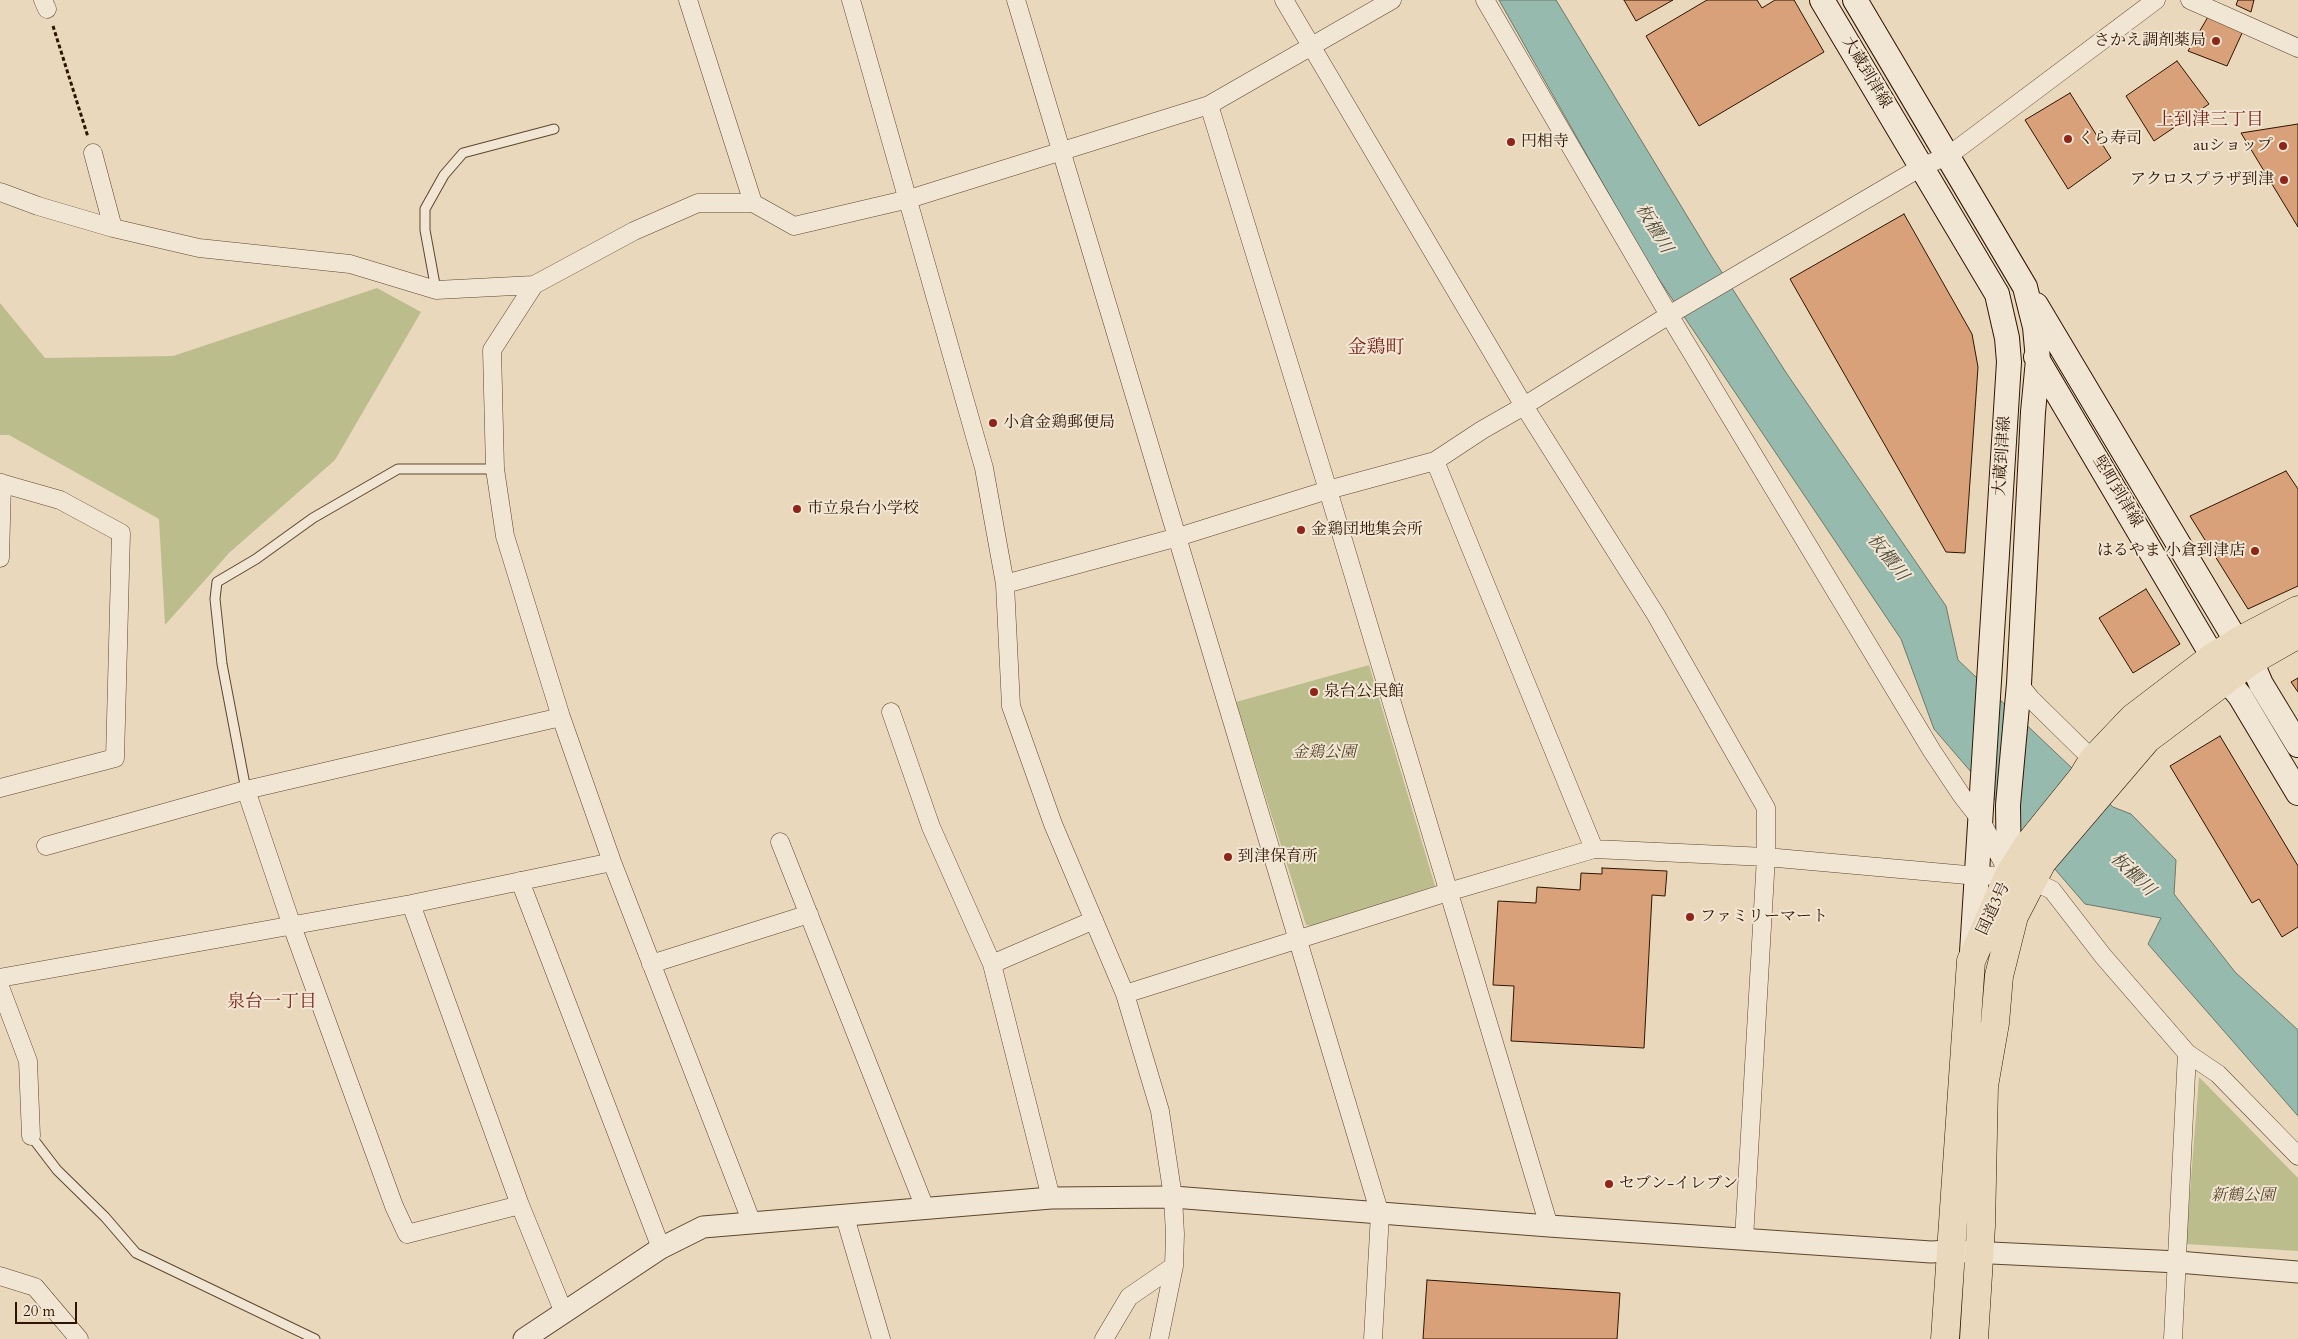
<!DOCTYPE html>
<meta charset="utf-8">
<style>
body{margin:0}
#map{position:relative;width:2298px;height:1339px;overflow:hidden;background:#e9d8bb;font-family:Cardo,serif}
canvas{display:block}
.scale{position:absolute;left:15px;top:1302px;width:62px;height:22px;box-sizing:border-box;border:2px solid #2f1500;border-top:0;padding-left:6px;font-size:15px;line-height:18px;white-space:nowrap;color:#2f1500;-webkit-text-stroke:4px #f1e6d3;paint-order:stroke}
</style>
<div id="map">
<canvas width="2298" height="1339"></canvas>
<div class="scale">20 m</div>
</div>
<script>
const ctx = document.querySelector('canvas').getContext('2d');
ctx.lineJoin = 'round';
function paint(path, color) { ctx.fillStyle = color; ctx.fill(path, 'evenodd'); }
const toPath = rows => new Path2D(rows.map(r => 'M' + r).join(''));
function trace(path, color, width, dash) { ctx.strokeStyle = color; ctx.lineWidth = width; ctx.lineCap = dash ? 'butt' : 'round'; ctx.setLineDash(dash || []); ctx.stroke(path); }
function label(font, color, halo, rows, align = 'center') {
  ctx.font = font + ' Cardo,"Noto Serif JP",serif'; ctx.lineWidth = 4; ctx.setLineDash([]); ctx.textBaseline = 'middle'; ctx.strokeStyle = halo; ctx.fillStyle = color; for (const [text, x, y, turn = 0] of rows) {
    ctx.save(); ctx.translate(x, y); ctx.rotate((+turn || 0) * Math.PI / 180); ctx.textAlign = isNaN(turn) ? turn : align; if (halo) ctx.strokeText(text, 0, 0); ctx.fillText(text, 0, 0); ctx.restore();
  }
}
paint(toPath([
 [377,288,421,312,335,460,229,553,165,625,159,519,9,435,0,435,0,303,45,358,173,356],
 [1369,665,1435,886,1314,926,1306,925,1236,702],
 [2199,1077,2298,1178,2298,1251,2186,1244]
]), '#bcbd8c');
const water = toPath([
 [1499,0,1556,0,1712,257,1787,374,1946,606,1958,660,2113,807,2131,814,2176,860,2174,894,2235,972,2298,1030,2298,1116,2148,944,2161,918,2085,904,1934,729,1901,639,1648,263,1499,0]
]);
paint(water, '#97baaf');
trace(water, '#6d7869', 1);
const building = toPath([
 [1624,0,1673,0,1636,21,1624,0],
 [1707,0,1757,0,1762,8,1775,0,1794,0,1824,52,1699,126,1646,36,1707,0],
 [2238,0,2254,0,2251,12,2236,5,2238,0],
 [2212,10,2243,31,2227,66,2188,51,2212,10],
 [2177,61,2209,104,2154,141,2126,96,2177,61],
 [2070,93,2111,158,2068,189,2025,120,2070,93],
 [2298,124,2298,227,2241,133,2298,124],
 [1904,214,1972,334,1978,367,1965,553,1946,552,1790,279,1904,214],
 [2286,471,2298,489,2298,586,2248,609,2190,516,2286,471],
 [2146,589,2180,644,2133,673,2099,618,2146,589],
 [2298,678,2298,692,2291,682,2298,678],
 [2220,736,2298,866,2298,927,2282,937,2259,899,2252,903,2170,766,2220,736],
 [1602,868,1667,871,1665,896,1652,895,1644,1048,1511,1041,1514,986,1493,985,1498,901,1536,903,1537,887,1580,890,1581,873,1602,874,1602,868],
 [1427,1280,1620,1293,1617,1339,1423,1339,1427,1280]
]);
paint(building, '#d8a17a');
trace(building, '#2f1500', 1);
const service = toPath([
 [436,290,425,230,425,209,444,175,463,153,554,129],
 [246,790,222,664,215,599,217,582,256,559,313,518,398,469,495,469],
 [31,1136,57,1170,105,1217,136,1253,315,1339]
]);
const minor = toPath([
 [43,0,47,9],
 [688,0,753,203],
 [851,0,984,468,1005,584,1011,706,1053,824,1125,994,1160,1111,1173,1197,1175,1234,1174,1266,1159,1339],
 [1016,0,1380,1214,1373,1339],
 [1284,0,1524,406,1656,615,1766,808,1766,857,1744,1239],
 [1485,0,1669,315,1932,751,1962,796,1980,819,2008,872],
 [2190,0,2298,48],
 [1209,105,1328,490,1549,1226],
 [93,153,113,228],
 [0,192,38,206,113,228,199,248,350,264,436,290,534,285,634,231,698,203,753,203,794,226,909,199,1209,105,1392,0],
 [534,285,492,350,495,469,505,536,561,717,612,862,752,1223],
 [1435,461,1594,849],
 [0,483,60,500,121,533,115,758,0,788],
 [0,558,2,483],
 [1005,584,1178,537,1328,490,1435,461,1482,430,1524,406,1669,315,1923,166,1948,156,2156,0],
 [2019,684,2031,699,2093,760],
 [891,712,931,827,992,964,1051,1198],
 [246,790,292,926,394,1206,407,1234,520,1205],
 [780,842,925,1208],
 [46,846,246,790,561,717],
 [520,881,661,1248],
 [411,904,520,1205,564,1313],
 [651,964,809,914],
 [992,964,1094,920],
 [0,978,411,904,612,862],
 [0,987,28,1061,31,1136],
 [1125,994,1448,892,1594,849,1766,857,1978,876,2009,875,2031,880,2052,890,2103,956,2187,1053,2218,1074,2298,1156],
 [845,1217,881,1339],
 [0,1276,35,1287,79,1339],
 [1104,1339,1129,1297,1174,1266],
 [2173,1339,2187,1053]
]);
const tertiary = toPath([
 [524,1339,661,1248,703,1227,1051,1198,1173,1197,1549,1226,1931,1252,1950,1251,2178,1262,2298,1272]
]);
const secondary = toPath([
 [1822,0,1997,294,2007,338,2009,362,1972,952],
 [1855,0,2025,287,2035,327,2038,360,2033,412,2019,684,2008,805,2009,882],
 [2036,305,2237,642,2251,661,2261,684,2298,745],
 [2036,357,2226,679,2240,696,2298,793]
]);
const trunk = toPath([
 [1945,1339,1971,961,2009,875,2028,845,2082,778,2093,760,2133,718,2213,657,2237,642,2298,610],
 [1974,1339,1981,1226,1984,1086,1995,1023,1999,976,2014,916,2042,862,2147,739,2251,661,2298,634]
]);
trace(service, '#5e462f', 11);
trace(minor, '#5e462f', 19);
trace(tertiary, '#5e462f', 23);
trace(secondary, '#2f1500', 26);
trace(trunk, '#2f1500', 29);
trace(toPath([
 [53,26,88,137]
]), '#2f1500', 3, [4, 2.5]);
trace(service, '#f1e6d3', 9);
trace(minor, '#f1e6d3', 18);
trace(tertiary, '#f1e6d3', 21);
trace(secondary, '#f1e6d3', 24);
trace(trunk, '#e9d8bb', 28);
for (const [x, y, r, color] of [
 [2216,41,5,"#8f2418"],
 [2068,139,5,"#8f2418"],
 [1511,142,5,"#8f2418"],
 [2283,146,5,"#8f2418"],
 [2284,180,5,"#8f2418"],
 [993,423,5,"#8f2418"],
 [797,509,5,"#8f2418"],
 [1301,530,5,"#8f2418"],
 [2255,551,5,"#8f2418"],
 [1314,692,5,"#8f2418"],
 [1228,857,5,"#8f2418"],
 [1690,917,5,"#8f2418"],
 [1609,1184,5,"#8f2418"]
]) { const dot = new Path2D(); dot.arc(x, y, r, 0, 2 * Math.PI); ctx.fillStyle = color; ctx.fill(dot); trace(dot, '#f1e6d3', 2); }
label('16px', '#2f1500', '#f1e6d3', [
 ["さかえ調剤薬局",2206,41,"right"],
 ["くら寿司",2078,139],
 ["円相寺",1521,142],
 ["auショップ",2273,146,"right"],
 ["アクロスプラザ到津",2274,180,"right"],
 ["小倉金鶏郵便局",1003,423],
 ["市立泉台小学校",807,509],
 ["金鶏団地集会所",1311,530],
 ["はるやま 小倉到津店",2245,551,"right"],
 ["泉台公民館",1324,692],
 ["到津保育所",1238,857],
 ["ファミリーマート",1700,917],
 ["セブン-イレブン",1619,1184]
], 'left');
label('16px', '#2f1500', '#f1e6d3', [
 ["大蔵到津線",1866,73,59],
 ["大蔵到津線",2003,456,-86],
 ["堅町到津線",2117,492,59],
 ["国道3号",1994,909,-65]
]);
label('italic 16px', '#59472a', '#f1e6d3', [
 ["金鶏公園",1324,753],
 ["新鶴公園",2243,1196]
]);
label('18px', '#7a1f14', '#f1e6d3', [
 ["上到津三丁目",2210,121],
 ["泉台一丁目",272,1003]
]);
label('italic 18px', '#534f3d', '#f1e6d3', [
 ["板櫃川",1653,229,59],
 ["板櫃川",1887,558,52],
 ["板櫃川",2132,875,44]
]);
label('19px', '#7a1f14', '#f1e6d3', [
 ["金鶏町",1376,349]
]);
</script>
